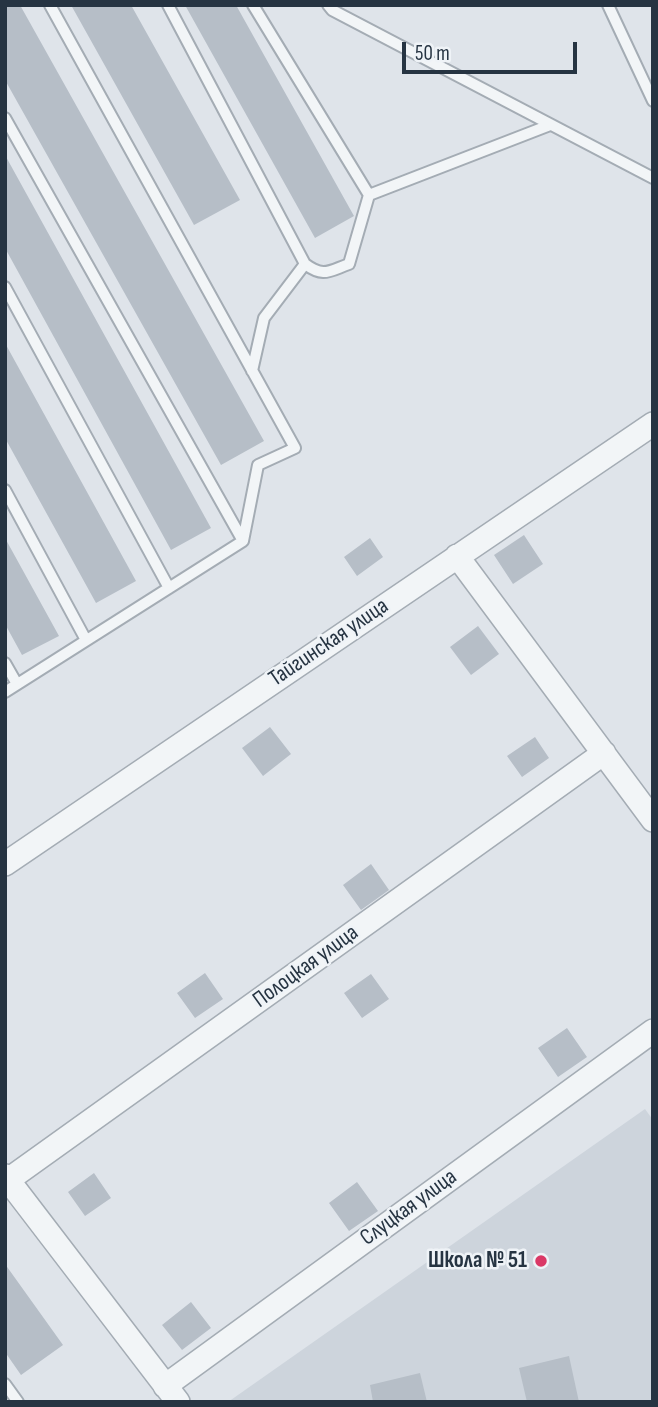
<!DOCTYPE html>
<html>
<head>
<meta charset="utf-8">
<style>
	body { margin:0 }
	#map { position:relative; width:658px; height:1407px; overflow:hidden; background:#dfe4ea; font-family:"Sofia Sans Condensed",sans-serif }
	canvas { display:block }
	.frame { position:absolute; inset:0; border:7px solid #263442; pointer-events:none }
	.scale { position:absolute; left:402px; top:42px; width:175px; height:32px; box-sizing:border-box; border:4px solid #263442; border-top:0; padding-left:9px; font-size:21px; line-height:24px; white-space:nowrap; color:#263442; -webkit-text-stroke:5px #eff3f7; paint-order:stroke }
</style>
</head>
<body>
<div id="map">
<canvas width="658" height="1407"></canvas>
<div class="frame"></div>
<div class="scale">50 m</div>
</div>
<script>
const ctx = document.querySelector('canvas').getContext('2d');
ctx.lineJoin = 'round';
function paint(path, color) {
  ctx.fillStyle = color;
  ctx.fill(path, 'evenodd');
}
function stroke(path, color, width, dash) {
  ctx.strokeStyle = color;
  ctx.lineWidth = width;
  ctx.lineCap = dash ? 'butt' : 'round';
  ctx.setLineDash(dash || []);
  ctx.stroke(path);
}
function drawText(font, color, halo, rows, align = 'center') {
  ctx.font = font + ' "Sofia Sans Condensed",sans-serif';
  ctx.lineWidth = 5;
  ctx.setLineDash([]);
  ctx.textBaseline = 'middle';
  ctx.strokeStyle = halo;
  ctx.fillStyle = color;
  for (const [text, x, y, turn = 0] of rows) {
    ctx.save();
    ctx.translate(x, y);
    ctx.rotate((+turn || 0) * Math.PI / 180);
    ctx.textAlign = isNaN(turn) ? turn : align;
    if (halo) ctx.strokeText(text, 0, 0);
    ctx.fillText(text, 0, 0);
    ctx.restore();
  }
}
paint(new Path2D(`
	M645 1109 653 1120V1402H228Z`), '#cdd4dc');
paint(new Path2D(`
	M5 5H20L264 441 221 465 5 80Z
	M71 5H131L240 200 194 225Z
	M185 5H236L354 216 315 238Z
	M5 155 211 528 171 550 5 248Z
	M5 343 136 581 96 603 5 438Z
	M524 535 543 564 513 584 494 555Z
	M5 538 59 636 22 655 5 624Z
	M370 538 383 557 357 576 344 557Z
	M478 626 499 654 471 675 450 647Z
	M270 727 291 754 263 776 242 748Z
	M535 737 549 758 522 777 507 756Z
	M371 864 389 890 361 910 343 885Z
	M205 973 223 999 195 1018 177 993Z
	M371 974 389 999 362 1018 344 993Z
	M567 1028 587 1057 558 1077 538 1048Z
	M94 1173 111 1198 85 1216 68 1192Z
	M357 1182 378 1211 349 1231 329 1203Z
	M5 1264 63 1345 21 1375 5 1352Z
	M191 1302 211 1328 182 1350 162 1325Z
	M569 1356 579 1402H527L519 1368Z
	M420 1373 427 1402H373L370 1385Z`), '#b6bec7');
const service = new Path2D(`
	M168 5 305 264C324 278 329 271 349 264L369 195 253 5
	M328 5 332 10 653 178
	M608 5 653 101
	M5 118 243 541
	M369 195 550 125
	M5 287 169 588
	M252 371 264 318 305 264
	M5 490 86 640
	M5 663 17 684
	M5 692 243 541 258 465 295 448 50 5
	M5 1384 18 1402`);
const minor = new Path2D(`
	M457 556 653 820
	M5 864 653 424
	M5 1176 178 1402
	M8 1180 604 753
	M165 1386 653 1031`);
stroke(service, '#a4acb4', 14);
stroke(minor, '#a4acb4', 26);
stroke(service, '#f2f5f7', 10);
stroke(minor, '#f2f5f7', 23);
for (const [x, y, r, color] of [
	[541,1261,7,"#da3866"]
]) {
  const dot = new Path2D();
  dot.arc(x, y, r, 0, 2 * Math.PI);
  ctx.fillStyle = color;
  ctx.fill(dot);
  stroke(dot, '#eff3f7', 2.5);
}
drawText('23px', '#263442', '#eff3f7', [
	["Тайгинская улица",329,643,-34],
	["Полоцкая улица",306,967,-36],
	["Слуцкая улица",409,1208,-36]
]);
drawText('bold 23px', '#263442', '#eff3f7', [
	["Школа № 51",527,1261]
], 'right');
</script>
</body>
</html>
